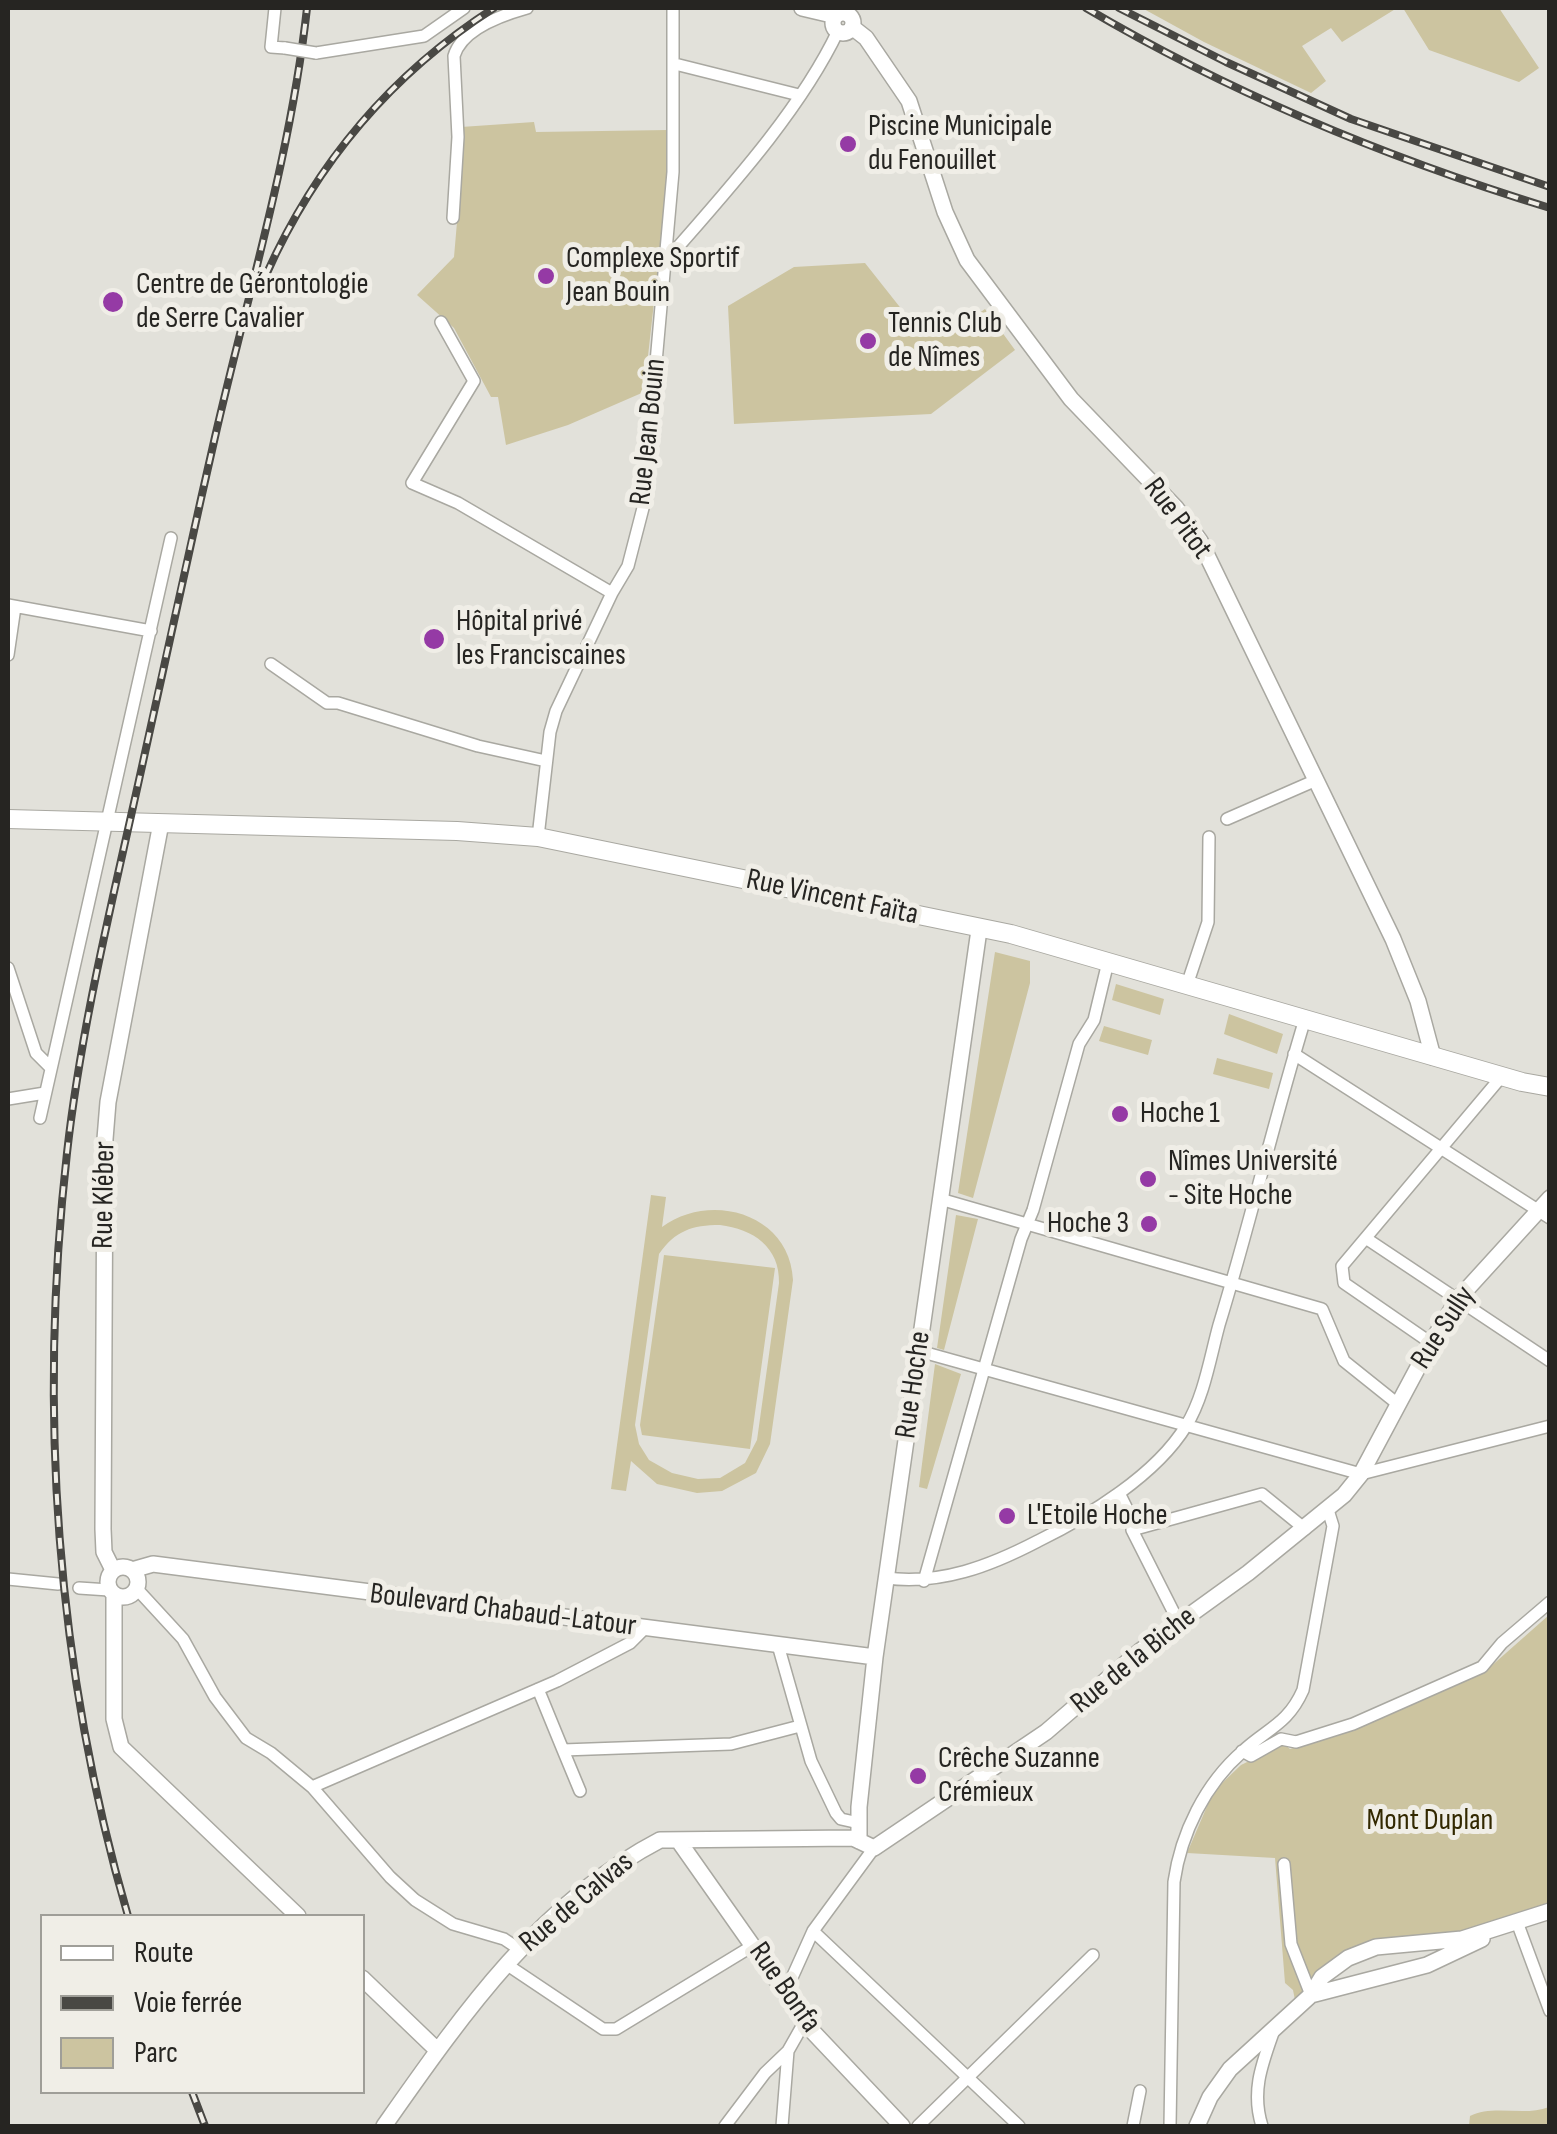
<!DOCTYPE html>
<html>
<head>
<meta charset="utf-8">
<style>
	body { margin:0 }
	#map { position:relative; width:1557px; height:2134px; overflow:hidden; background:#e2e1da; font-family:"Sofia Sans Condensed",sans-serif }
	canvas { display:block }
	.frame { position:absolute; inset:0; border:10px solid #262522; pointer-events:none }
	.legend { position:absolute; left:40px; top:1914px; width:325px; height:180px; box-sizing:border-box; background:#f0eee7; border:2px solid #9f9e98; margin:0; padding:12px 18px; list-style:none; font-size:30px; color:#262522 }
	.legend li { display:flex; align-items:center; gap:20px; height:50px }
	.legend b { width:50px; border:2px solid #9f9e98 }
</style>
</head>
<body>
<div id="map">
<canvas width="1557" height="2134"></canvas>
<div class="frame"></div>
<ul class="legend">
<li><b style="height:12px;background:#fff"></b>Route</li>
<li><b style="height:12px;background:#494844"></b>Voie ferrée</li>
<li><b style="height:28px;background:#ccc4a0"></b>Parc</li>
</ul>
</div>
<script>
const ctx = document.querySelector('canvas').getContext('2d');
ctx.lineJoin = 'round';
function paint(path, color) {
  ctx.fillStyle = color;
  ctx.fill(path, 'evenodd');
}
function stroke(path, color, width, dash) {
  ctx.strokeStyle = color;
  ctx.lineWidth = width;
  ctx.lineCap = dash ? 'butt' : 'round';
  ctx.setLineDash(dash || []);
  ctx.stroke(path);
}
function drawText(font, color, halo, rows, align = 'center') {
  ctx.font = font + ' "Sofia Sans Condensed",sans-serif';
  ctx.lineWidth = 10;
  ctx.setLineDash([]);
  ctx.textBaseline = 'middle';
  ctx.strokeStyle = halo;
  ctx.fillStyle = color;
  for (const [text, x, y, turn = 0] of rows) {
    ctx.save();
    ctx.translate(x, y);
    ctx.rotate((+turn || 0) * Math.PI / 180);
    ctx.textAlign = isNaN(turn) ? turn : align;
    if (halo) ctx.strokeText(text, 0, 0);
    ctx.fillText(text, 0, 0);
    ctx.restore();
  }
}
paint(new Path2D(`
	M1142 8H1397L1342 42 1331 28 1302 46 1326 81 1311 93 1204 42Z
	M1403 8H1499L1539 68 1519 82 1429 50Z
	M534 122 536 132 668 130 670 158 644 392 568 425 506 445 498 397H491L454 328 417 295 454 257 462 164 461 127Z
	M865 263 918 330 952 332 985 309 1015 350 931 414 734 424 728 306 794 267Z
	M995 952 1030 961V983L973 1198 958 1193Z
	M1116 984 1164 999 1160 1015 1112 1000Z
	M1229 1014 1283 1034 1277 1054 1224 1034Z
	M1104 1026 1152 1040 1148 1055 1099 1041Z
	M1217 1058 1273 1073 1269 1089 1213 1074Z
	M651 1195 666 1197 662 1227C711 1191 790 1214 793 1280L770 1444 756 1473 722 1491 697 1493 657 1484 631 1461 626 1491 611 1489ZM720 1225C753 1229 780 1247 779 1283L757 1440 745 1463 720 1478 698 1479 672 1473 649 1460 639 1444 635 1425 659 1254C675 1231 692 1225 720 1225Z
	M956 1215 978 1219 944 1350 937 1348Z
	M664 1255 775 1268 750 1449 642 1435 640 1425Z
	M935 1364 961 1374 927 1489 919 1487Z
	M1549 1615V1902L1474 1932 1385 1940 1315 1977 1295 2000 1293 1990 1285 1983 1275 1858 1187 1853 1211 1797 1220 1785 1241 1765 1284 1744 1290 1749 1354 1730 1489 1668Z
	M1549 2107V2123L1546 2126H1469L1470 2116C1494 2104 1524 2117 1549 2107Z`), '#ccc4a0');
const minor = new Path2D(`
	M275 8 271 47 285 48
	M316 53 424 36 464 8
	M675 64 799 95
	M453 218 458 137 454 56C462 29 502 15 527 8
	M664 263C724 194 799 113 838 31
	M441 322 474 381 412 483 458 503 612 593
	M8 605 151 631
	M8 655 15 607
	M271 664 327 703H338L478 746 546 761
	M1227 819 1314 781
	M538 837 550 732 556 711 612 593 628 566 643 508 673 172V8
	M8 968 36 1053 50 1067
	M1187 985 1208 922 1209 837
	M1294 1054 1550 1218
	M8 1099 45 1093
	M40 1118 171 538
	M940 1199 1322 1309 1344 1361 1399 1405
	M1367 1239 1550 1361
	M1431 1343 1344 1283 1342 1266 1502 1076
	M919 1351 1361 1474 1550 1426
	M1119 1493 1137 1529
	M886 1578C941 1585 990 1566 1038 1541 1089 1516 1156 1475 1186 1426 1204 1397 1210 1358 1219 1325 1250 1224 1274 1120 1305 1019
	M8 1579 58 1584
	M924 1581 1021 1239 1033 1210 1079 1044 1094 1020 1108 962
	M79 1588 109 1590
	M137 1589 183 1639 215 1697 246 1738 271 1753 312 1787 390 1877 415 1900 453 1924 504 1939 519 1949
	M1179 1623 1132 1530 1262 1494 1305 1529
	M778 1645 811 1761 836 1813 841 1819 859 1823
	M538 1689 563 1750 731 1744 800 1726
	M563 1750 580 1791
	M1242 1751 1251 1756 1281 1739 1296 1742 1353 1724 1482 1667 1502 1643 1550 1602
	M312 1787 557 1681 630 1643 644 1629
	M1284 1864 1291 1944 1311 1995
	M1517 1922 1550 2011
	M813 1931 1019 2126
	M506 1964 603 2029H616L754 1945
	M786 1991 813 1931 874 1848
	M725 2126 765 2073 788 2051
	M782 2126 788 2051 805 2021
	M918 2126 1093 1955
	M1133 2126 1140 2091
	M1170 2126 1174 1882C1181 1833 1205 1784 1243 1751 1268 1728 1288 1724 1303 1690L1333 1526 1328 1510
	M1262 2126C1251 2091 1262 2064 1274 2030`);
const tertiary = new Path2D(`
	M802 8 836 16
	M833 23a10 10 0 1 1 20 0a10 10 0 1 1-20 0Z
	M852 27 866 38 909 101 945 212 967 260 1071 399 1176 508 1200 541 1393 939 1418 1001 1433 1057
	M108 1582a15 15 0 1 1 30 0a15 15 0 1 1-30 0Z
	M113 1570 104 1552 103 1529 105 1139 108 1102 161 823
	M132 1570 153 1564 875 1657
	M114 1596V1719L121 1747 298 1916
	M678 1840 814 2033 902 2126
	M859 1841V1807L875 1657 979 930
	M362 1978 437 2050
	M1311 1995 1427 1965 1482 1939
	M384 2126C460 2018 539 1903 660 1840L853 1838 874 1848 1046 1732 1140 1651 1248 1573 1344 1495 1361 1474 1431 1343 1458 1299 1550 1198
	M1197 2126 1210 2097 1230 2069 1311 1995 1322 1977 1348 1958 1376 1947 1462 1939 1550 1911`);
const secondary = new Path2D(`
	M8 819 457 831 538 837 1011 934 1522 1082 1550 1087`);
stroke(minor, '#a9a8a1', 14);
stroke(tertiary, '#a9a8a1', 18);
stroke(secondary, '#a9a8a1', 20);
stroke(minor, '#fff', 11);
stroke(tertiary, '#fff', 15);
stroke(secondary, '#fff', 18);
const rail = new Path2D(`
	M1086 8C1232 94 1387 158 1550 208
	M1119 8 1226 62 1351 119 1550 187
	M266 275C316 163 391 74 494 8
	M128 1916C56 1669 38 1409 67 1153 81 1027 112 903 139 780 164 665 189 551 215 437 248 293 291 154 307 8
	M192 2092 205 2126`);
stroke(rail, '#494844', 8);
stroke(rail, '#f0eee7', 4, [11]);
const minorBridge = new Path2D(`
	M285 48 316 53`);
stroke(minorBridge, '#a9a8a1', 14, []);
stroke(minorBridge, '#fff', 11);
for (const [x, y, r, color] of [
	[848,144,10,"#953aa5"],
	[546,276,10,"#953aa5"],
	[113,302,12,"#953aa5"],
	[868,341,10,"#953aa5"],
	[434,639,12,"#953aa5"],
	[1120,1114,10,"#953aa5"],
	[1148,1179,10,"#953aa5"],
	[1149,1224,10,"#953aa5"],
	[1007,1516,10,"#953aa5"],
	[918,1776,10,"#953aa5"]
]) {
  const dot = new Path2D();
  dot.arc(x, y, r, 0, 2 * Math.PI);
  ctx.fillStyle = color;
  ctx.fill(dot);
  stroke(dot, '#f0eee7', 4);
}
drawText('30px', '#262522', '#f0eee7', [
	["Piscine Municipale",868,127],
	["du Fenouillet",868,161],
	["Complexe Sportif",566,259],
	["Jean Bouin",566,293],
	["Centre de Gérontologie",136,285],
	["de Serre Cavalier",136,319],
	["Tennis Club",888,324],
	["de Nîmes",888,358],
	["Hôpital privé",456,622],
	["les Franciscaines",456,656],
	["Hoche 1",1140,1114],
	["Nîmes Université",1168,1162],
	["- Site Hoche",1168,1196],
	["Hoche 3",1129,1224,"right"],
	["L'Etoile Hoche",1027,1516],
	["Crêche Suzanne",938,1759],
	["Crémieux",938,1793]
], 'left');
drawText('30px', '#262522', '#f0eee7', [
	["Rue Jean Bouin",649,432,-84],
	["Rue Pitot",1177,519,53],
	["Rue Vincent Faïta",832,898,12],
	["Rue Kléber",105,1195,-89],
	["Rue Sully",1444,1328,-57],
	["Rue Hoche",914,1385,-82],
	["Boulevard Chabaud-Latour",503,1611,7],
	["Rue de la Biche",1134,1661,-39],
	["Rue de Calvas",577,1903,-40],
	["Rue Bonfa",784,1988,55]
]);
drawText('30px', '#322800', '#f0eee7', [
	["Mont Duplan",1430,1821]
]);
</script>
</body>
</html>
